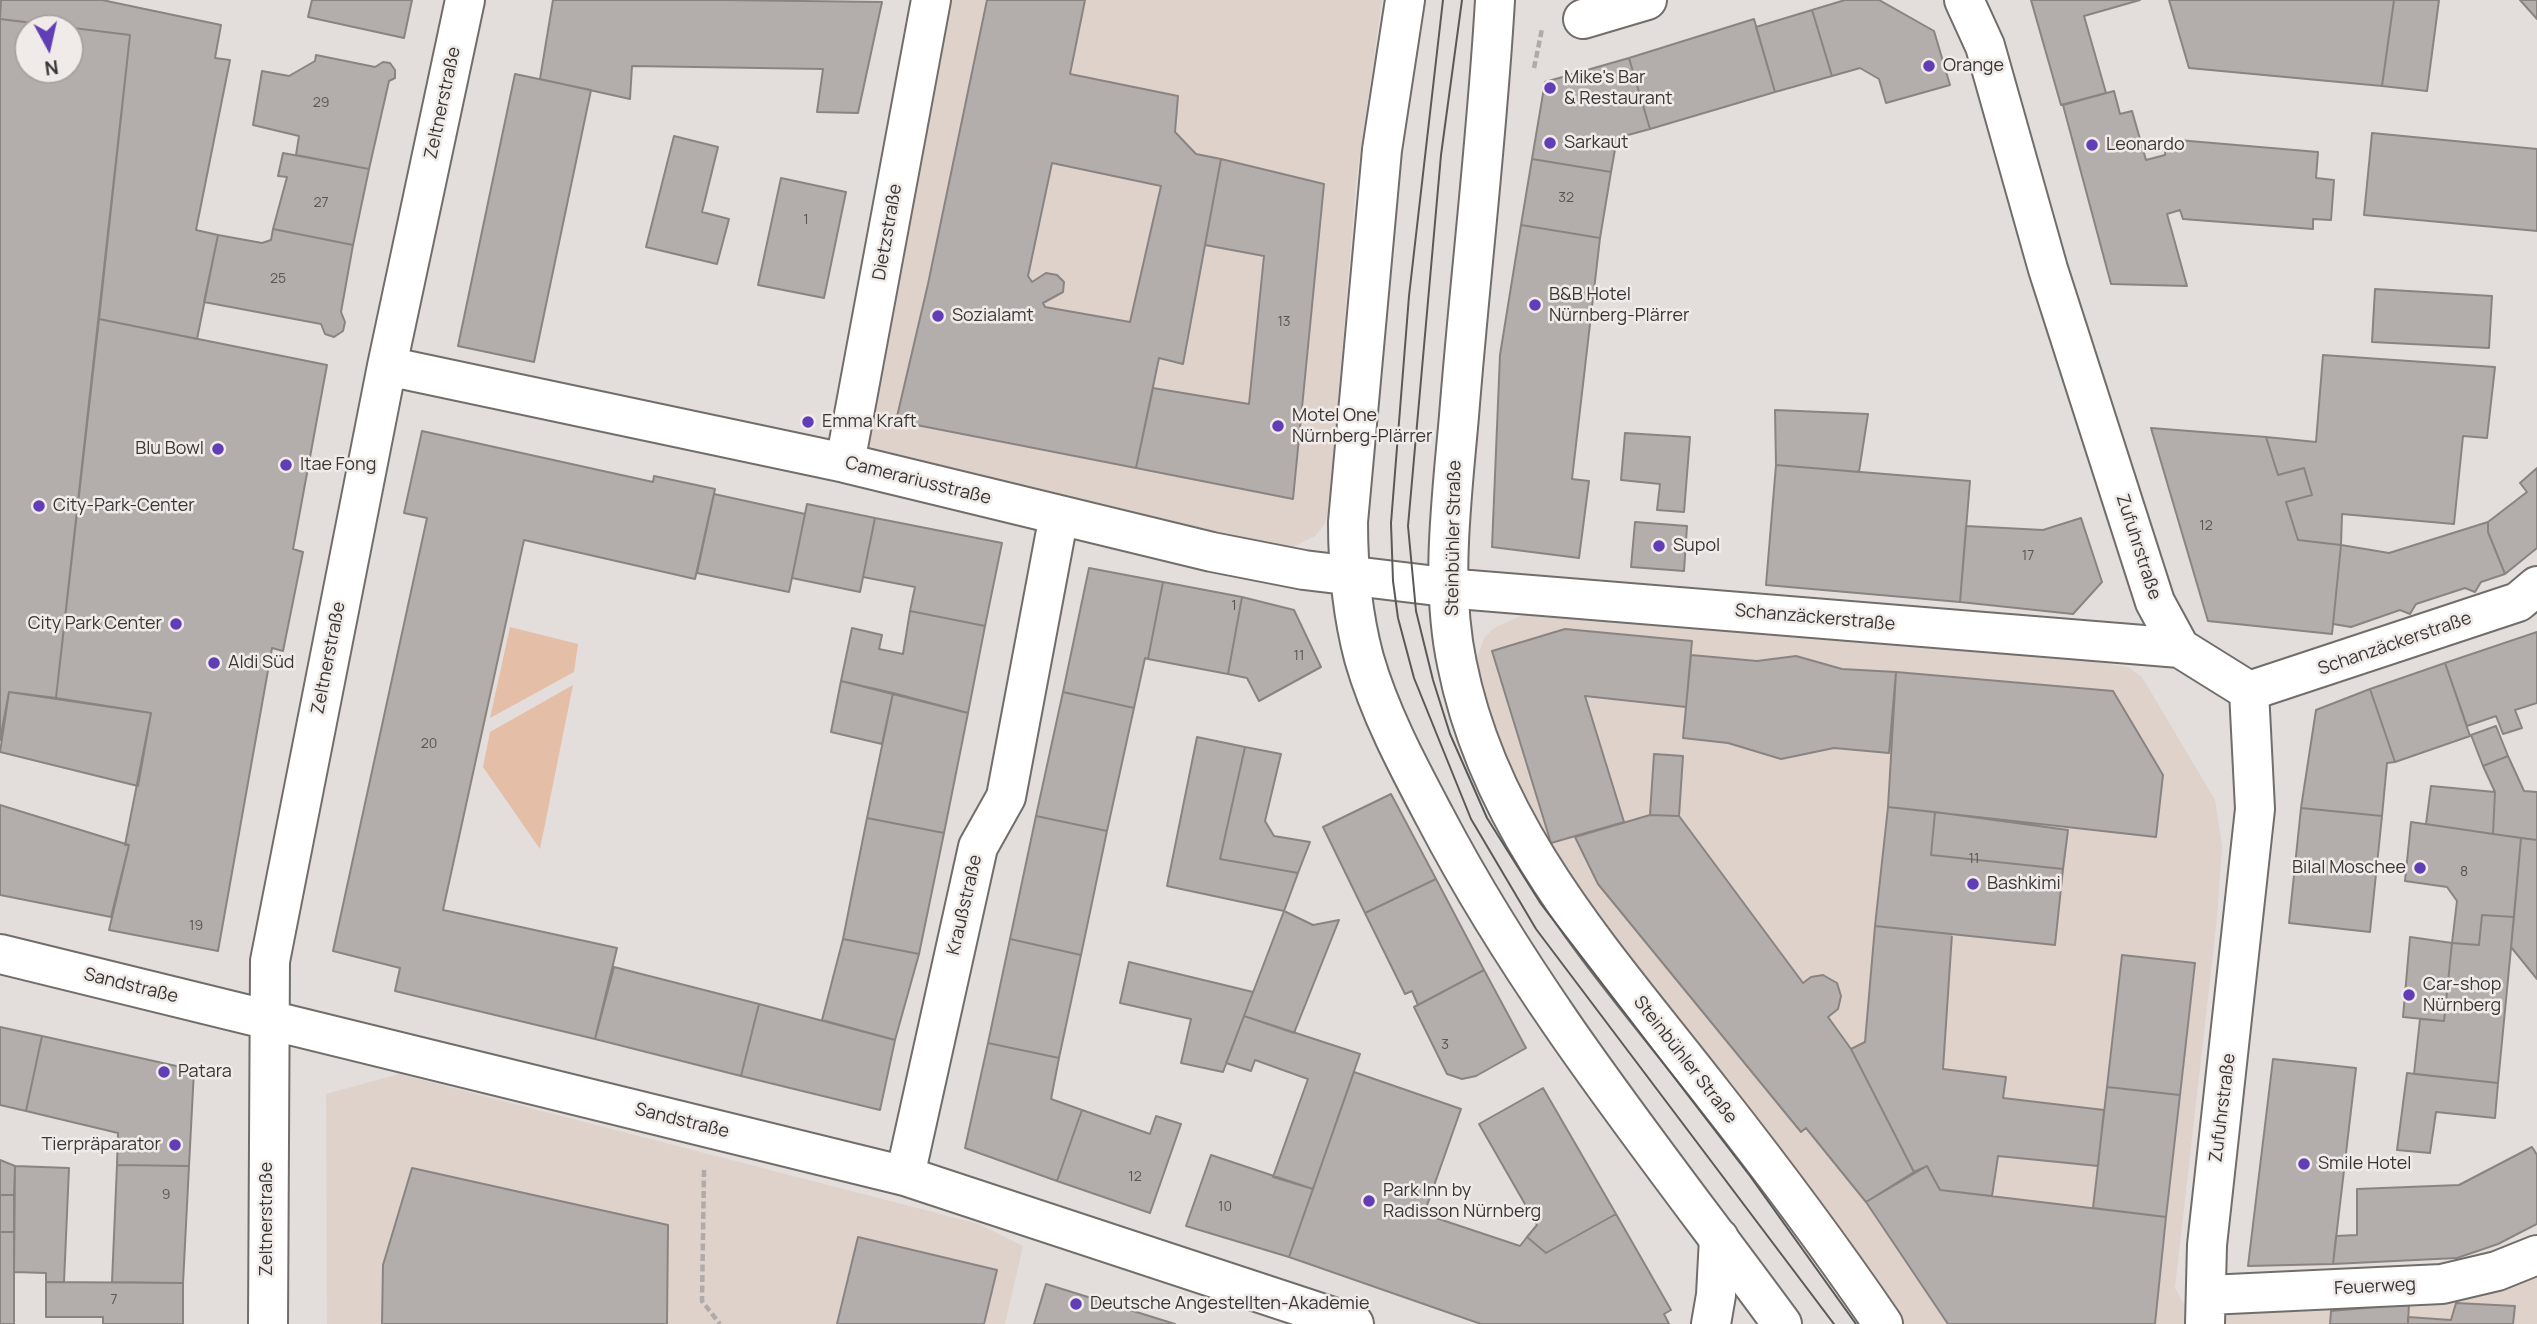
<!DOCTYPE html>
<html>
<head>
<meta charset="utf-8">
<style>
	body { margin:0 }
	#map { position:relative; width:2537px; height:1324px; overflow:hidden; background:#e3dedb; font-family:Manrope,sans-serif }
	canvas { display:block }
	.north { position:absolute; left:14px; top:14px; width:70px; height:70px; box-sizing:border-box; background:#f0ebe8; border:2px solid #a7a3a1; border-radius:50%; rotate:172deg; font-size:19px; font-weight:700; line-height:28px; text-align:center; color:#393736 }
	.north::after { content:''; display:block; margin:auto; width:24px; height:32px; background:#613eb6; clip-path:polygon(50% 0,100% 100%,50% 72%,0 100%) }
</style>
</head>
<body>
<div id="map">
<canvas width="2537" height="1324"></canvas>
<div class="north">N</div>
</div>
<script>
const ctx = document.querySelector('canvas').getContext('2d');
ctx.lineJoin = 'round';
function paint(path, color) {
  ctx.fillStyle = color;
  ctx.fill(path, 'evenodd');
}
function stroke(path, color, width, dash) {
  ctx.strokeStyle = color;
  ctx.lineWidth = width;
  ctx.lineCap = dash ? 'butt' : 'round';
  ctx.setLineDash(dash || []);
  ctx.stroke(path);
}
function drawText(font, color, halo, rows, align = 'center') {
  ctx.font = font + ' Manrope,sans-serif';
  ctx.lineWidth = 5;
  ctx.setLineDash([]);
  ctx.textBaseline = 'middle';
  ctx.strokeStyle = halo;
  ctx.fillStyle = color;
  for (const [text, x, y, turn = 0] of rows) {
    ctx.save();
    ctx.translate(x, y);
    ctx.rotate((+turn || 0) * Math.PI / 180);
    ctx.textAlign = isNaN(turn) ? turn : align;
    if (halo) ctx.strokeText(text, 0, 0);
    ctx.fillText(text, 0, 0);
    ctx.restore();
  }
}
paint(new Path2D(`
	M937 0H1382L1356 183 1329 509 1324 525 1315 536 1293 547H1282L850 444Z
	M1552 613 2075 659 2128 667 2142 677 2215 800 2222 846 2217 919 2175 1288 2184 1304 2446 1293 2537 1267V1324H1895L1587 916 1526 812 1487 712 1476 661 1484 638 1494 628 1525 614Z
	M399 1074 979 1224 1023 1246 1005 1324H327L326 1094Z`), '#dfd2cb');
paint(new Path2D(`
	M510 627 578 644 574 672 490 718Z
	M573 685 540 849 483 767 490 732Z`), '#e4bea7');
const building = new Path2D(`
	M1 0H102L221 25 215 58 230 60 196 230 218 235 197 339 99 319 130 35 0 19Z
	M312 0H412L404 38 308 17Z
	M553 0H724L882 2 858 113 817 112 823 69 632 66 630 99 540 79Z
	M987 0H1085L1070 74 1178 96 1175 132 1196 154 1221 159 1183 364 1159 358 1136 468 896 421 928 284ZM1052 163 1161 186 1130 322 1045 307 1043 303 1063 292 1064 282 1057 275 1046 273 1032 282 1028 276Z
	M1845 0H1879L1934 31 1950 85 1886 103 1879 79 1860 68 1832 76 1812 10Z
	M2031 0H2140L2084 16 2106 93 2061 105Z
	M2169 0H2394L2382 86 2189 68Z
	M2394 0H2439L2427 91 2382 86Z
	M2520 0H2537V19Z
	M1812 10 1832 76 1775 92 1756 27Z
	M0 19 130 35 56 698 9 692 0 740ZM28 28H70V70H28Z
	M1754 19 1775 92 1650 129 1629 58Z
	M316 55 375 67 383 62 390 63 395 70V78L389 81 369 169 296 155 299 136 253 125 262 71 289 76 315 61Z
	M1629 58 1650 129 1617 138 1611 172 1532 159 1545 82Z
	M515 74 591 90 534 362 458 346Z
	M2114 91 2120 114 2132 111 2146 160 2165 155 2166 139 2318 152 2316 178 2334 180 2331 220 2313 219V229L2183 219 2180 210 2167 214 2187 286 2111 284 2063 105Z
	M2372 133 2537 149V231L2364 215Z
	M674 136 718 147 702 212 729 219 717 264 646 247Z
	M283 153 369 169 353 245 273 229 287 177 278 176Z
	M1221 159 1324 184 1293 499 1136 468 1153 388 1249 404 1264 256 1205 245Z
	M1532 159 1611 172 1600 238 1521 225Z
	M781 178 846 192 824 298 758 285Z
	M1521 225 1600 238 1572 479 1589 481 1579 558 1492 547 1500 355Z
	M273 229 353 245 341 312 345 322 343 331 334 337 325 334 321 324 204 302 218 235 262 243 271 240Z
	M2375 289 2492 296 2489 348 2372 342Z
	M99 319 327 365 293 549 303 552 283 651 272 648 218 951 109 930 129 845H125L151 713 56 698Z
	M2323 355 2495 367 2487 438 2463 436 2454 524 2342 514 2341 545 2298 540 2286 502 2312 495 2304 468 2278 475 2266 437 2316 442Z
	M1775 410 1868 414 1859 472 1776 465Z
	M2151 428 2266 437 2278 475 2304 468 2312 495 2286 502 2298 540 2341 545 2332 634 2208 621Z
	M422 431 653 482 654 476 715 489 695 579 524 540 443 910 617 948 595 1039 395 991 400 968 333 951 427 518 404 513Z
	M1625 433 1690 437 1684 512 1657 510 1660 484 1621 480Z
	M1776 465 1970 481 1960 602 1766 585Z
	M2537 468V548L2505 574 2488 532V522L2527 492 2520 483Z
	M714 494 805 514 789 592 697 573Z
	M807 504 875 518 860 592 792 578Z
	M875 518 1002 543 985 626 910 611 915 587 863 577Z
	M2081 518 2102 582 2073 614 1960 602 1966 526 2043 530Z
	M1635 522 1687 526 1684 571 1631 567Z
	M2488 522V532L2505 574 2481 582 2475 592 2465 588 2416 604 2410 614 2400 610 2351 627 2333 624 2341 545 2389 553Z
	M1089 568 1163 582 1148 659 1145 658 1134 708 1063 692Z
	M1163 582 1242 597 1228 674 1148 659Z
	M1242 597 1294 610 1321 667 1259 701 1247 678 1228 674Z
	M910 611 985 626 968 713 841 681 852 628 882 635 879 649 903 654Z
	M1565 629 1692 641 1686 707 1585 696 1624 822 1551 843 1492 651Z
	M2537 632V703L2515 710 2522 728 2503 734 2496 716 2467 726 2445 663Z
	M1691 655 1757 661 1796 656 1842 669 1896 672 1889 753 1834 748 1781 759 1728 743 1683 738Z
	M2445 663 2470 736 2395 762 2370 689Z
	M1896 672 2113 691 2163 775 2156 837 1888 807Z
	M841 681 893 693 882 744 831 732Z
	M2370 689 2395 762 2387 763 2382 816 2301 808 2316 710Z
	M9 692 151 713 138 786 0 752Z
	M1063 692 1134 708 1107 831 1036 816Z
	M893 693 968 713 944 833 867 818Z
	M2496 726 2508 756 2483 766 2471 735Z
	M1197 737 1245 747 1220 859 1298 873 1284 911 1167 886Z
	M1245 747 1281 754 1265 821 1274 836 1310 842 1298 873 1220 859Z
	M1654 754 1683 756 1679 816 1650 815Z
	M2508 756 2524 791 2537 792V840L2493 834 2495 792 2483 766Z
	M2431 786 2495 792 2493 834 2426 824Z
	M1391 794 1436 879 1365 913 1323 827Z
	M0 805 129 845 111 917 0 895Z
	M1888 807 1935 812 1931 855 2063 869 2055 945 1875 926Z
	M2301 808 2382 816 2370 932 2289 923Z
	M1935 812 2068 830 2063 869 1931 855Z
	M1650 815 1679 816 1803 983 1811 977 1823 975 1837 983 1841 996 1838 1009 1828 1017 1851 1049 1914 1172 1866 1202 1806 1128 1801 1132 1598 884 1575 837Z
	M1036 816 1107 831 1081 955 1010 939Z
	M867 818 944 833 919 954 843 939Z
	M2411 822 2521 838 2514 917 2482 915 2479 945 2452 943 2457 901 2447 887 2405 881Z
	M2521 838 2537 840V979L2511 947Z
	M1436 879 1484 970 1418 1005 1412 991 1405 994 1365 913Z
	M1284 911 1313 925 1339 920 1294 1033 1244 1016Z
	M2482 915 2514 917 2498 1083 2414 1074 2420 1019 2444 1021 2452 943 2479 945Z
	M1875 926 1952 934 1943 1069 2006 1077 2003 1098 2104 1110 2098 1166 1998 1156 1992 1196 1940 1190 1927 1166 1914 1172 1851 1049 1865 1042Z
	M2410 937 2452 943 2444 1021 2403 1017Z
	M843 939 919 954 895 1040 822 1020Z
	M1010 939 1081 955 1059 1058 988 1043Z
	M2122 955 2195 963 2180 1095 2107 1087Z
	M1129 962 1253 992 1223 1072 1181 1063 1191 1019 1120 1003Z
	M614 967 759 1004 741 1076 595 1039Z
	M1484 970 1526 1048 1476 1076 1462 1079 1447 1074 1414 1007Z
	M759 1004 895 1040 880 1110 741 1076Z
	M1244 1016 1360 1054 1313 1189 1273 1177 1308 1079 1255 1060 1251 1071 1226 1063Z
	M0 1027 42 1036 26 1111 0 1105Z
	M42 1036 194 1070 189 1166 117 1165 118 1133 26 1111Z
	M988 1043 1059 1058 1051 1099 1082 1110 1057 1181 965 1148Z
	M2273 1059 2356 1068 2333 1264 2248 1266Z
	M1354 1072 1461 1109 1424 1214 1520 1246 1527 1237 1546 1253 1616 1214 1671 1310 1664 1314 1669 1324H1481L1289 1257Z
	M2407 1073 2498 1083 2495 1118 2436 1112 2430 1153 2397 1150Z
	M2107 1087 2180 1095 2166 1217 2093 1208Z
	M1543 1088 1616 1214 1546 1253 1527 1237 1537 1225 1479 1124Z
	M1082 1110 1150 1134 1156 1116 1181 1124 1150 1213 1057 1181Z
	M2532 1147 2537 1155V1224L2498 1244 2457 1258 2333 1264 2336 1236 2357 1235V1189L2459 1185Z
	M1211 1155 1313 1189 1289 1257 1186 1226Z
	M0 1160 15 1166 14 1195H0Z
	M117 1165 189 1166 183 1283 112 1282Z
	M15 1166 69 1168 64 1282H46V1273L14 1272Z
	M1927 1166 1940 1190 2166 1217 2155 1324H1948L1866 1202Z
	M412 1168 668 1225 667 1324H382L383 1265Z
	M0 1195H14V1232H0Z
	M0 1232H14V1324H0Z
	M858 1237 997 1270 984 1324H837Z
	M46 1282 183 1283V1324H103V1317H46Z
	M1046 1284 1175 1324H1034Z
	M2456 1303 2515 1306 2513 1324H2408V1317L2451 1320Z
	M2409 1304 2408 1324H2330L2331 1311Z`);
paint(building, '#b3aeab');
stroke(building, '#898482', 2);
const minor = new Path2D(`
	M1964 0 1985 46 2048 269 2155 602 2180 648 2249 691
	M1583 19 1647 0
	M387 366 845 463 1212 552 1304 570 1470 590 2180 648
	M845 463 931 0
	M2249 691 2518 602 2537 586
	M0 954 905 1176 1354 1324
	M905 1176 978 847 1006 797 1059 515
	M2208 1295 2442 1284 2497 1271 2537 1255
	M268 1324 270 961 387 366 465 0
	M1711 1324 1716 1295 1719 1238
	M2205 1324 2207 1245 2255 809 2249 691`);
const secondary = new Path2D(`
	M1405 0 1382 150 1348 522C1348 568 1352 613 1364 658 1380 714 1408 766 1435 817 1530 999 1661 1159 1782 1324
	M1495 0C1487 139 1470 277 1459 416 1452 497 1440 584 1457 664 1491 835 1610 961 1713 1094 1772 1169 1829 1245 1883 1324`);
stroke(minor, '#716d6a', 42);
stroke(secondary, '#716d6a', 42);
stroke(new Path2D(`
	M1534 68 1542 29
	M704 1170 702 1301 720 1324`), '#b0aba9', 4.5, [7, 3.5]);
stroke(minor, '#fff', 38);
stroke(secondary, '#fff', 38);
stroke(new Path2D(`
	M1443 0 1409 296 1391 523 1393 581 1398 618 1414 678 1471 819 1536 929 1834 1324
	M1462 0 1441 155 1408 526 1416 611 1433 680 1450 734 1487 818 1541 904 1750 1176 1856 1324`), '#5b5957', 2);
for (const [x, y, r, color] of [
	[1929,66,7,"#613eb6"],
	[1550,88,7,"#613eb6"],
	[1550,143,7,"#613eb6"],
	[2092,145,7,"#613eb6"],
	[1535,305,7,"#613eb6"],
	[938,316,7,"#613eb6"],
	[808,422,7,"#613eb6"],
	[1278,426,7,"#613eb6"],
	[218,449,7,"#613eb6"],
	[286,465,7,"#613eb6"],
	[39,506,7,"#613eb6"],
	[1659,546,7,"#613eb6"],
	[176,624,7,"#613eb6"],
	[214,663,7,"#613eb6"],
	[2420,868,7,"#613eb6"],
	[1973,884,7,"#613eb6"],
	[2409,995,7,"#613eb6"],
	[164,1072,7,"#613eb6"],
	[175,1145,7,"#613eb6"],
	[2304,1164,7,"#613eb6"],
	[1369,1201,7,"#613eb6"],
	[1076,1304,7,"#613eb6"]
]) {
  const dot = new Path2D();
  dot.arc(x, y, r, 0, 2 * Math.PI);
  ctx.fillStyle = color;
  ctx.fill(dot);
  stroke(dot, '#f0ebe8', 2.5);
}
drawText('14px', '#585553', null, [
	["29",321,103],
	["32",1566,198],
	["27",321,203],
	["1",806,220],
	["25",278,279],
	["13",1284,322],
	["12",2206,526],
	["17",2028,556],
	["1",1234,606],
	["11",1299,656],
	["20",429,744],
	["11",1974,859],
	["8",2464,872],
	["19",196,926],
	["3",1445,1045],
	["12",1135,1177],
	["9",166,1195],
	["10",1225,1207],
	["7",114,1300]
]);
drawText('18px', '#393736', '#f0ebe8', [
	["Orange",1943,66],
	["Mike's Bar",1564,78],
	["& Restaurant",1564,99],
	["Sarkaut",1564,143],
	["Leonardo",2106,145],
	["B&B Hotel",1549,295],
	["Nürnberg-Plärrer",1549,316],
	["Sozialamt",952,316],
	["Motel One",1292,416],
	["Nürnberg-Plärrer",1292,437],
	["Emma Kraft",822,422],
	["Blu Bowl",204,449,"right"],
	["Itae Fong",300,465],
	["City-Park-Center",53,506],
	["Supol",1673,546],
	["City Park Center",162,624,"right"],
	["Aldi Süd",228,663],
	["Bilal Moschee",2406,868,"right"],
	["Bashkimi",1987,884],
	["Car-shop",2423,985],
	["Nürnberg",2423,1006],
	["Patara",178,1072],
	["Tierpräparator",161,1145,"right"],
	["Smile Hotel",2318,1164],
	["Park Inn by",1383,1191],
	["Radisson Nürnberg",1383,1212],
	["Deutsche Angestellten-Akademie",1090,1304]
], 'left');
drawText('18px', '#393736', '#f0ebe8', [
	["Zeltnerstraße",443,103,-78],
	["Dietzstraße",888,232,-80],
	["Camerariusstraße",918,481,14],
	["Steinbühler Straße",1454,538,-89],
	["Zufuhrstraße",2138,547,72],
	["Schanzäckerstraße",1815,618,5],
	["Schanzäckerstraße",2395,644,-19],
	["Zeltnerstraße",329,658,-79],
	["Kraußstraße",965,905,-77],
	["Sandstraße",131,986,14],
	["Steinbühler Straße",1685,1060,52],
	["Zufuhrstraße",2223,1108,-83],
	["Sandstraße",682,1121,14],
	["Zeltnerstraße",267,1219,-90],
	["Feuerweg",2375,1287,-3]
]);
</script>
</body>
</html>
